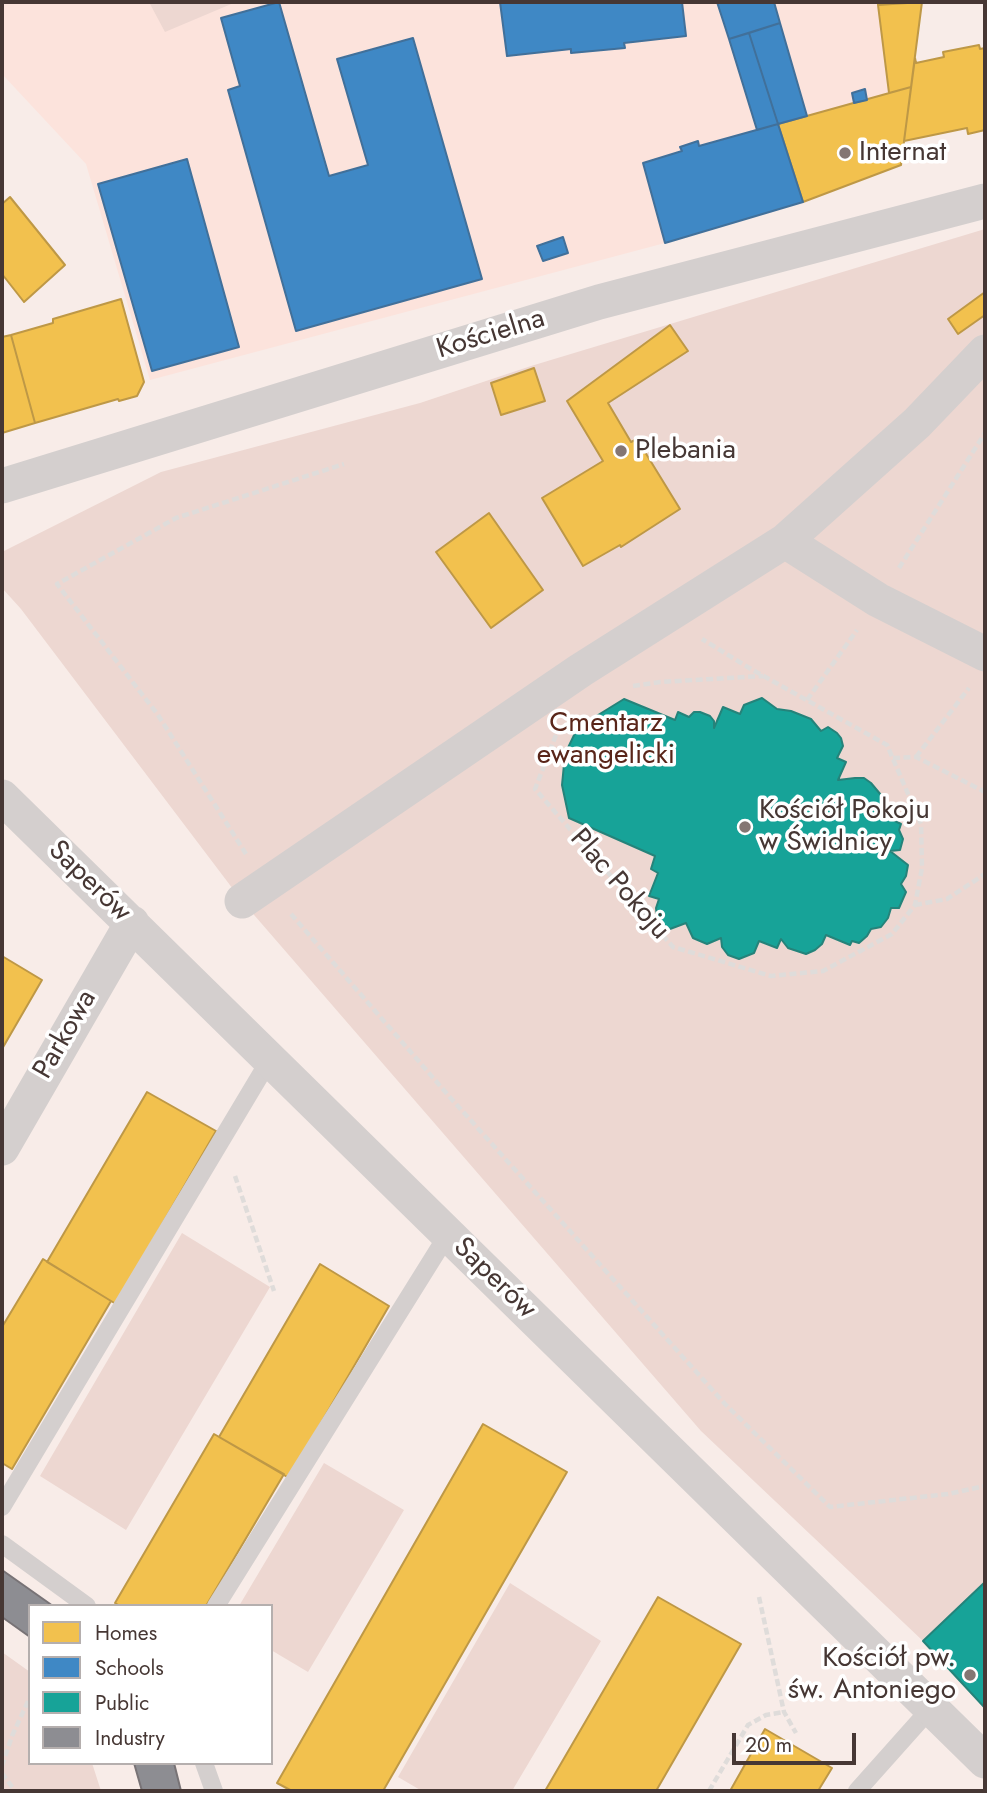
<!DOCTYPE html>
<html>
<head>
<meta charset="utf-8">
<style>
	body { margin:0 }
	#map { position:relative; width:987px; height:1793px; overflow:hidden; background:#f8ece8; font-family:Jost,sans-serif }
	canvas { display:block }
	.frame { position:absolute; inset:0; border:4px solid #463734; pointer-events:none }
	.legend { position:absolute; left:28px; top:1604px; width:245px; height:161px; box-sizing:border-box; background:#fff; border:2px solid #b5afae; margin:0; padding:9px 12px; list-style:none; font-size:21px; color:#463734 }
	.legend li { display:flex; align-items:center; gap:14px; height:35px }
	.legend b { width:35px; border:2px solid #b5afae }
	.scale { position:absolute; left:732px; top:1733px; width:124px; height:32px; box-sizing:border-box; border:4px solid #463734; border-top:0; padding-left:9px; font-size:21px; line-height:24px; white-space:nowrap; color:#463734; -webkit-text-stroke:5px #fff; paint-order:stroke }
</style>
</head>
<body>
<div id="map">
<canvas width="987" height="1793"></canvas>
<div class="frame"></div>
<ul class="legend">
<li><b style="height:19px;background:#f2c14e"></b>Homes</li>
<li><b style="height:19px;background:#3f88c5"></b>Schools</li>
<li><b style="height:19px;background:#17a398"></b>Public</li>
<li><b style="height:19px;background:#8d8d92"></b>Industry</li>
</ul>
<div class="scale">20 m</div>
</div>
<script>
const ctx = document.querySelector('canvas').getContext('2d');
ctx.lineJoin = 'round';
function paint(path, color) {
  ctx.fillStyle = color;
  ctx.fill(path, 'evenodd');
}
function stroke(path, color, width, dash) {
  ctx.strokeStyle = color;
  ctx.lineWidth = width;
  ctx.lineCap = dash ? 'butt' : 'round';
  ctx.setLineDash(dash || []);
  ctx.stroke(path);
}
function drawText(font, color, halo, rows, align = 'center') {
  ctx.font = font + ' Jost,sans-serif';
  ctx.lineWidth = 7;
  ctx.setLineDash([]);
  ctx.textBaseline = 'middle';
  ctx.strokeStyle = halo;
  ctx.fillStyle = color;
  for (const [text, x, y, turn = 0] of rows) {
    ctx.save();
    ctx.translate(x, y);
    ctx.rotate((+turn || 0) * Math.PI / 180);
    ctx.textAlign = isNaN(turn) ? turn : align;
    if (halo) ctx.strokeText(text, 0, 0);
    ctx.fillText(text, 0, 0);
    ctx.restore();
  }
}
paint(new Path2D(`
	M2 2H922L901 165 803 202 665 243 150 380 86 164 2 74Z`), '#fce3dc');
paint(new Path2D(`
	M149 2H236L165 32Z
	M985 229V1708L923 1641 701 1431 242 901 21 609 2 588V552L161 472 420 403 531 366Z
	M182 1233 270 1287 126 1530 40 1476Z
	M324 1463 404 1510 308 1672 271 1650V1606H239Z
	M510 1583 601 1641 512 1791H422L398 1777Z
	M2 1652 30 1672V1763H92L101 1791H2Z`), '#edd7d1');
const homes = new Path2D(`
	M878 2H919L878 5Z
	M922 2 911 87 889 93 878 5Z
	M979 45 980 49 985 48V130L968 134 967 128 904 141 915 58 916 63 944 57 943 52Z
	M911 87 901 165 803 202 778 124Z
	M10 197 65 265 24 302 2 274V204Z
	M985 292V315L958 334 948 319Z
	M121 299 144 382 137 396 119 401 118 399 35 423 11 335 53 323V319Z
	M670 325 688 351 608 403 631 442 637 439 680 509 621 547 620 545 583 566 542 498 603 461 567 401Z
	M11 335 35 423 2 433V337Z
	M534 368 545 401 501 415 491 383Z
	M489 513 543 590 491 628 436 552Z
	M2 956 42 980 2 1049Z
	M147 1092 216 1131 116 1304 47 1262Z
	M43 1259 111 1301 12 1469 2 1463V1327Z
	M320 1264 389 1306 289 1478 219 1437Z
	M483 1424 567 1472 383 1791H292L277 1783Z
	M214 1434 284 1474 206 1606H120L115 1603Z
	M658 1597 741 1644 656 1791H545Z
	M765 1729 832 1768 818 1791H730Z`);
paint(homes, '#f2c14e');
stroke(homes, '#be9846', 2);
const schools = new Path2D(`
	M279 2 329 176 368 165 337 59 413 38 482 279 296 331 228 90 240 86 221 18Z
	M500 2H682L686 36 624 43 625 48 571 53V49L507 56Z
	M717 2H774L780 23 729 39Z
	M780 23 807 116 778 124 749 33Z
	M749 33 778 124 757 130 729 39Z
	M865 89 867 100 854 103 852 93Z
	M778 124 803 202 665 243 643 163 682 151 680 147 698 141 699 146Z
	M187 159 239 347 152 371 98 184Z
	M563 237 568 253 543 261 537 246Z`);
paint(schools, '#3f88c5');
stroke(schools, '#41709a', 2);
const public = new Path2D(`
	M762 698 777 709 791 711 811 719 821 731 828 727 837 733 841 738 843 746 837 758 846 762 838 780 855 778H864L871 783 881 795 883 803 879 813 901 824 899 830 903 839 900 850 890 851 908 865 906 876 901 884 906 892 899 908H891L888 918 881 927 871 929 867 936 859 943 852 941 850 945 826 935 822 944 815 950 806 954 788 948 781 939 777 948 759 941 754 953 739 959 728 955 722 947 721 938 707 944 693 938 686 923 670 929 661 925 657 918 656 908 659 899 649 896 658 873 651 869 655 856 569 818 562 785 565 754 577 729 574 725 576 721 583 716 590 720 624 699 675 720 678 712 689 717 694 712H700L710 716 714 721V728L723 707 740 714 744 705Z
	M985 1582V1708L923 1641Z`);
paint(public, '#17a398');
stroke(public, '#25837a', 2);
const industry = new Path2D(`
	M2 1570 53 1606H30V1637L2 1617Z
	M134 1763H174L181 1791H142Z`);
paint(industry, '#8d8d92');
stroke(industry, '#787376', 2);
stroke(new Path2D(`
	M899 568 985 433
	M633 686 660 682 763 676
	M807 700 857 630
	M556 735 535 789 673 947 771 976 823 971 892 934 915 905 922 868 921 824 887 745 751 669 702 639
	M916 757 969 688
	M893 758 916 757 985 792
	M246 854 158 715 57 584 176 518 344 464
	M915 905 947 899 985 874
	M291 914 448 1095 725 1404 830 1507 948 1494 985 1486
	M235 1176 274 1291
	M759 1597 784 1712 796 1733
	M2 1766 12 1736 30 1697
	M2 1773 15 1791
	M709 1791 748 1725 766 1715 784 1712`), '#dfdcda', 4.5, [7, 3.5]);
stroke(new Path2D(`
	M2 1507 270 1059
	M2 1544 87 1606
	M216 1606 448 1234
	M204 1763 214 1791
	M857 1791 931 1708`), '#d4cfce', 18);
stroke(new Path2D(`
	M2 486 599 302 985 201
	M785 541 878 600 985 654
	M2 797 985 1761
	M242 901 581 670 785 541 917 423 985 352
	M2 1148 132 923`), '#d4cfce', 35);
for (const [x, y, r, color] of [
	[845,153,7,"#847673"],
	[621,451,7,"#847673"],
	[745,827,7,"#847673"],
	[970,1675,7,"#847673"]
]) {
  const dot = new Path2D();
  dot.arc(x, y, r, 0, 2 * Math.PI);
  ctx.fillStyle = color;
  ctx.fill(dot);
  stroke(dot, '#fff', 2.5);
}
drawText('28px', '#463734', '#fff', [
	["Internat",859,153],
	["Plebania",635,451],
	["Kościół Pokoju",759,811],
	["w Świdnicy",759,843],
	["Kościół pw.",956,1659,"right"],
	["św. Antoniego",956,1691,"right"]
], 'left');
drawText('28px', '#463734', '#fff', [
	["Kościelna",491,335,-17],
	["Saperów",89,882,44],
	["Plac Pokoju",619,885,49],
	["Parkowa",66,1035,-60],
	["Saperów",494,1279,44]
]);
drawText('28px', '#592519', '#fff', [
	["Cmentarz",606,724],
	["ewangelicki",606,756]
]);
</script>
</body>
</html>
